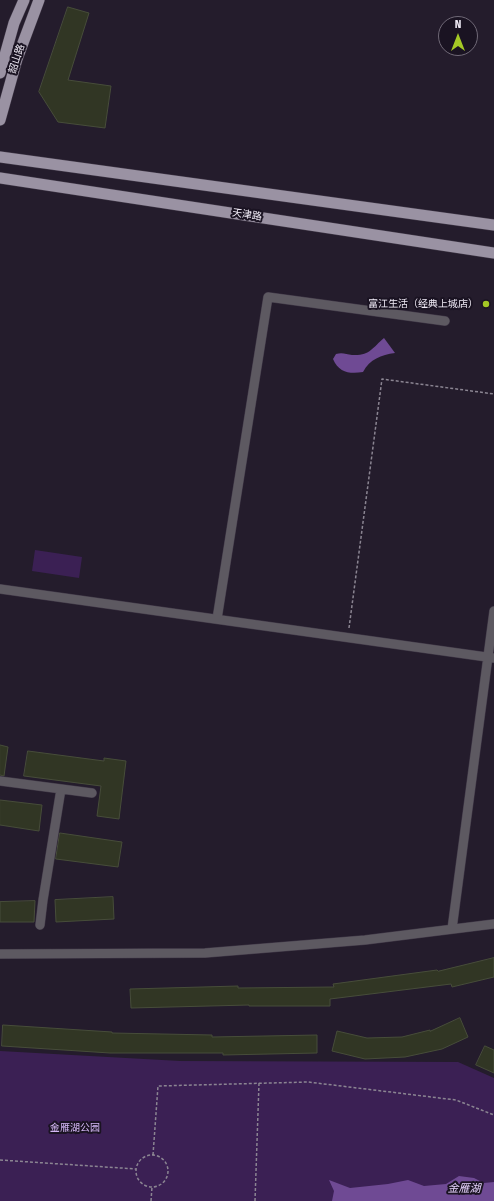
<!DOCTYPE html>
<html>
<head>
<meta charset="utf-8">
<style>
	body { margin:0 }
	#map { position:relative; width:494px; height:1201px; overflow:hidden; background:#241c2c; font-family:"Fira Sans Condensed",sans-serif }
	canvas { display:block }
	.north { position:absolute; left:438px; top:16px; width:40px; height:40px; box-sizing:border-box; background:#1a1322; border:1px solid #706977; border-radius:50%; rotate:0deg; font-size:11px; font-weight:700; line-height:16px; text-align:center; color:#f0ebf6 }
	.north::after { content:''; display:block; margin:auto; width:14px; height:18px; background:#a4c825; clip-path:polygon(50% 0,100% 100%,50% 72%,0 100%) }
</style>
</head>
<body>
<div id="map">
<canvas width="494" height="1201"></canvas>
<div class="north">N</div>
</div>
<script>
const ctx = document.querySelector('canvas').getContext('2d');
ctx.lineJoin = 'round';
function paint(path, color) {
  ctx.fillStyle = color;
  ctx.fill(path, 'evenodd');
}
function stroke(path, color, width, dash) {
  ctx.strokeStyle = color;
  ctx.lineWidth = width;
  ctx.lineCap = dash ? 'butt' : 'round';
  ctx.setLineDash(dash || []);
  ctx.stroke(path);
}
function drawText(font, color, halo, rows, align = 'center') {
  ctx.font = font + ' "Fira Sans Condensed","Noto Sans SC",sans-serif';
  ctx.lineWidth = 4;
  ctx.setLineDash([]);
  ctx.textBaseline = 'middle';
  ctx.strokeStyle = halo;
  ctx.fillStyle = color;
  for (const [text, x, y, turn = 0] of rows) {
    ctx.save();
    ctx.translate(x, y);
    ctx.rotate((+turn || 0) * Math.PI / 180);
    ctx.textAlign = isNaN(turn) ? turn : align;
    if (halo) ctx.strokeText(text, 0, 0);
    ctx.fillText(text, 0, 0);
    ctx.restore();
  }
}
paint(new Path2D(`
	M35 550 82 557 79 578 32 571Z
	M0 1051 180 1061 458 1062 494 1078V1201H0Z`), '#3b2054');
paint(new Path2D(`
	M384 338 395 353C381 355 370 359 363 372 350 374 339 373 333 359L336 354C342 352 346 354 352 355 370 356 372 348 384 338Z
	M459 1176 474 1178 484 1183 494 1182V1201H332L334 1191 329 1180 350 1188 388 1184 408 1180 424 1186 446 1184Z`), '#6f4a94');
const building = new Path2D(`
	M68 7 89 13 68 80 111 86 105 128 58 122 39 92Z
	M0 745 8 747 4 776 0 775Z
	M28 751 104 761V758L126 761 119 819 97 816 101 786 24 776Z
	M0 800 42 805 39 831 0 825Z
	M60 833 122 842 118 867 56 859Z
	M113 897 114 919 56 922 55 900Z
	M35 901 34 922H0V902Z
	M494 958V977L452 987 451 984 330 999V1006H249V1005L131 1008 130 989 238 986V988L334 987 333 984 437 970 438 971Z
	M460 1018 468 1037 442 1049 405 1057 365 1059 332 1051 337 1031 367 1038 402 1037 430 1030V1031Z
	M3 1025 112 1032V1033L212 1035V1037L317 1035V1053L223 1055V1053H110L2 1046Z
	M485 1046 494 1050V1073L476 1065Z`);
paint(building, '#313624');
stroke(building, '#474d3a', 1);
const minor = new Path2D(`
	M0 589 494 658
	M217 619 268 297 445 321
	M0 781 92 793
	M40 925 43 900 61 789
	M452 929 494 611
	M0 954 205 953 365 940 494 924`);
const major = new Path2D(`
	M0 73 14 23 24 0
	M0 120 17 59 39 0
	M0 157 494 225
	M0 178 494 253`);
stroke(minor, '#413948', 10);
stroke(major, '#413948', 12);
stroke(new Path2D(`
	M349 628 382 379 494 394
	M136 1171a16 16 0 1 1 32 0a16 16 0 1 1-32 0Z
	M153 1155 158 1086 308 1082 456 1100 494 1115
	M0 1160 136 1169
	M151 1201 152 1187
	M255 1201 259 1083`), '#8b8592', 1.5, [3, 2]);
stroke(minor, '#5d5961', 9);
stroke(major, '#9a92a3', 11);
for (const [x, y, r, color] of [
	[486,304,4,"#a4c825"]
]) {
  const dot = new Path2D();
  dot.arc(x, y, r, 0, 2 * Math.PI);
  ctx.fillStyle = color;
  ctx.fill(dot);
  stroke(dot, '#1a1322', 1.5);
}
drawText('10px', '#f0ebf6', '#1a1322', [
	["韶山路",17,59,-72],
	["天津路",247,215,9]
]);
drawText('10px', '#f0ebf6', '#1a1322', [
	["富江生活（经典上城店）",478,304]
], 'right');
drawText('10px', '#d3b6f4', '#1a1322', [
	["金雁湖公园",75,1128]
]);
drawText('italic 11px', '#e6d3fd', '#1a1322', [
	["金雁湖",464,1189]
]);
</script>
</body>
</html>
